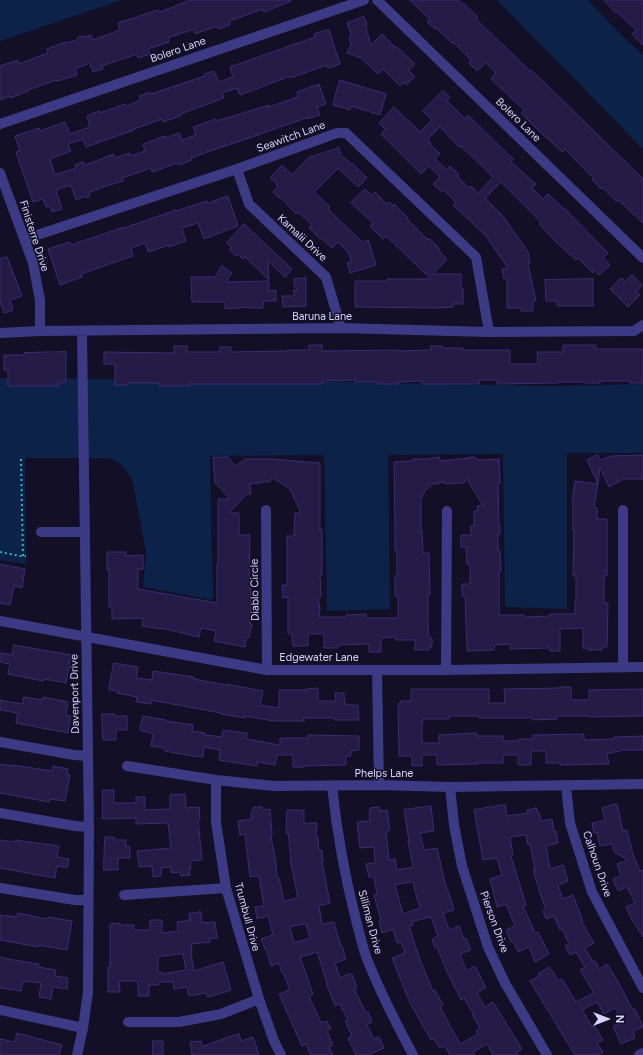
<!DOCTYPE html>
<html>
<head>
<meta charset="utf-8">
<style>
	body { margin:0 }
	#map { position:relative; width:643px; height:1055px; overflow:hidden; background:#130f26; font-family:Figtree,sans-serif }
	canvas { display:block }
	.north { position:absolute; left:587px; top:999px; width:40px; height:40px; -webkit-text-stroke:3px #130f26; paint-order:stroke; rotate:90deg; font-size:11px; font-weight:700; line-height:16px; text-align:center; color:#d9d4ff }
	.north::after { content:''; display:block; margin:auto; width:14px; height:18px; background:#d9d4ff; clip-path:polygon(50% 0,100% 100%,50% 72%,0 100%) }
</style>
</head>
<body>
<div id="map">
<canvas width="643" height="1055"></canvas>
<div class="north">N</div>
</div>
<script>
const ctx = document.querySelector('canvas').getContext('2d');
ctx.lineJoin = 'round';
function paint(path, color) {
  ctx.fillStyle = color;
  ctx.fill(path, 'evenodd');
}
function stroke(path, color, width, dash) {
  ctx.strokeStyle = color;
  ctx.lineWidth = width;
  ctx.lineCap = dash ? 'butt' : 'round';
  ctx.setLineDash(dash || []);
  ctx.stroke(path);
}
function drawText(font, color, halo, rows, align = 'center') {
  ctx.font = font + ' Figtree,sans-serif';
  ctx.lineWidth = 3;
  ctx.setLineDash([]);
  ctx.textBaseline = 'middle';
  ctx.strokeStyle = halo;
  ctx.fillStyle = color;
  for (const [text, x, y, turn = 0] of rows) {
    ctx.save();
    ctx.translate(x, y);
    ctx.rotate((+turn || 0) * Math.PI / 180);
    ctx.textAlign = isNaN(turn) ? turn : align;
    if (halo) ctx.strokeText(text, 0, 0);
    ctx.fillText(text, 0, 0);
    ctx.restore();
  }
}
paint(new Path2D(`
	M0 0H122L0 41Z
	M497 0H588L621 35 643 55V149Z
	M2 378 284 381 552 386 643 384V453H567V609L505 607 503 454 388 455 390 609 327 611 324 455 210 456 213 600 143 587 146 552 132 479 120 463 109 458H25L26 564 0 560V379Z`), '#0c2248');
const building = new Path2D(`
	M191 0H290L291 1 264 12 263 9 229 21 230 25 219 29 217 26 195 34 194 29 168 38 169 42 148 49 150 54 138 58 137 54 102 66 103 69 93 72 90 63 75 69 77 75 58 81 57 80 28 90V91L10 98V96L0 100V66L18 60 19 64 48 53 47 49 66 42V43L77 40 78 37 82 36 85 37 91 35 93 40 120 30 118 23 158 10 159 12Z
	M410 0H458L463 4H464L478 17 476 19 530 71 531 70 547 85 643 179V223L618 200 616 201 602 187 601 189 592 180 594 179 565 149 562 152 545 136H544L521 113 524 110 491 79 496 73 486 63 477 71 469 63 471 60 453 42 452 43 436 28 435 29 427 22 430 20Z
	M604 0H643V45L632 34 636 30 617 12 616 13Z
	M364 17 367 24 366 27 371 45 382 34 396 48 397 47 415 64 408 70 415 77 406 85 404 82 400 86 383 69 378 74 361 58 347 53 351 44 349 39 351 34 347 23Z
	M329 30 340 64 328 68 327 65 290 78V76L240 95 237 88 222 93 224 98 186 112 180 115V116L163 122 162 119 134 129V130L86 147 83 139 68 144 71 151 50 159 55 175 76 168 75 165 83 162 85 165 114 154 115 158 130 153 131 156 145 151 143 144 165 136V138L179 133 182 140 196 135 193 127 216 119 217 121 269 105V107L298 97 297 92 319 84 326 104 317 107 320 115 306 119V118L252 137 207 152 191 158 192 160 178 165 177 163 152 172 151 168 122 178 123 181 97 189H98L90 192 89 197H83L76 200 71 185 56 190 62 209 52 212 50 206 46 207 43 199 33 202 16 152 20 151 15 136 39 128 40 131 65 122 70 134 90 127 87 116 99 111 100 113 125 104 126 106 141 100 139 96 150 92 151 94 205 76 204 74 214 71 219 82 233 77 230 67 315 37 314 34Z
	M340 80 386 94 380 115 351 106 350 110 333 105Z
	M443 91 450 97 447 101 465 119 468 115 513 159 511 162 536 184 532 188 543 199 548 194 565 210V209L608 253 603 258 610 265 599 275 593 270V273L578 258 576 260 556 242 539 224 541 222 501 182 485 198 503 216 528 252 530 263 528 264 536 301H533V311H521V308H507V278L504 279 502 269 508 268 486 236 453 205 456 202 444 190 442 192 433 184 440 177 429 166 421 174 381 134 385 129 379 123 394 107 420 132 432 120 423 111ZM440 127 459 147 461 146 493 177 478 193 471 186 469 188 458 177 459 175 450 166 447 170 435 159 440 154 430 144 431 143 428 139Z
	M339 148 341 155 351 164 352 163 367 178 358 187 338 168 314 192 330 207 328 209 362 242 368 240 376 265 350 273 347 263 352 262 348 252 338 242 332 248 321 238 320 239 309 228 312 225 298 212 296 214 280 197 279 198 273 192 278 187 276 185 277 184 270 178 282 165 292 175 308 158Z
	M365 189 371 195 375 192 387 204 389 202 393 206 394 204 408 218 407 219 428 240 430 239 440 249 438 250 447 259 433 274H461V288H463V304H453V307L436 308 355 307V281H387V279H431L386 236 383 239 370 226 373 223 351 203Z
	M228 196 238 226 204 239 198 223 182 228 186 241 169 247V245L148 252 145 243 131 248 133 256 81 274 82 277 60 285 48 249 70 242 71 245 124 227V228L176 210V211L207 201 208 203Z
	M244 224 292 269 285 277 268 261 269 280 245 257 243 259 238 254 236 256 229 250 232 248 227 243Z
	M7 257 22 296 10 300 13 310 4 313 0 302V259Z
	M222 266 232 273 226 282 269 281V291L276 290V301H263V308H249V307L225 309V302H192L191 277H215Z
	M632 275 642 285 636 292 640 295 628 307 610 289 621 278 625 281Z
	M306 278V306L283 307 282 296H294V290H298L294 286V279Z
	M593 279V306H557V301H546L545 280Z
	M309 345H322V351L398 350V351L431 350V346H442V348H463V350H510V364H538L537 352H563V345H596V349H643V383H630V381H600V383H585V382H558V383L497 384V380H479V384H422V381L398 382V384H377V382H355V380L322 381V384H189L190 386H159V383H127V385H115V364H104V352L174 353V346H187V352H220V347H231V352L287 351V350H309Z
	M66 352V382H59V386H8V370H4V355H24V353Z
	M598 455 600 460 611 456 643 455V479H624L609 487 600 467 598 484 587 460Z
	M228 457 235 466 246 459H272L320 463V530H322V575H320L321 597H318L320 609 319 617H346V615L366 614V618H398V596H395V576H397V551H395V534L394 462 413 461V459H431V458L439 457 440 461 468 458 471 457H474L479 460 499 459 500 483H498L499 526H500V534H498V551H500L501 571H499V615H524V617L550 616V614H575V601H576V576H573L574 531H573V501H572L575 481 598 484 594 507 597 508V519H607V576H604V603H608L607 647H602V650H588V648H583V628L560 629V651H550V648L510 649V644L494 645V650L467 651 465 596H462V584H470V564H467L466 547H461V535H471V526H474V511H478L477 506H483L467 479 464 483 445 484V482L433 484 425 491 421 500V530H422L423 553H429L430 594H428V623L429 638H432V647H429V650H415V640H396V637L381 638V652H369V644L338 645V648H324V634H308V646H293L292 634H288V597L283 598 282 585H287V536H294L295 513H301L290 489 271 477 270 482H262L259 483 250 484 251 494H247L229 513H239V535H250L249 578H251L250 624H252L249 638 247 637 245 647 214 641 216 631 201 628 199 637 161 628V629L142 626 143 618 112 619V607H109V570H107V552H126V556L143 555V569H138V589L217 603V564L218 563V499H230L215 483 213 458Z
	M0 564 25 569 22 588 14 586 10 605 0 603Z
	M14 645 71 655 66 683 44 679 43 681 8 674 10 664 0 662V653L12 655Z
	M114 663 138 667 136 678 152 680 153 671 194 677V679L226 685V684L263 691 260 705 279 708V690H306V689L318 688V701H336L335 693H344L345 704H347V705H358L359 720H334V718H304V721H274L245 716V718L221 714V713L151 700V704L136 702 137 697 117 693 118 691 109 690Z
	M560 687H571V700H589V690L643 689V716L590 717V716H557V719L533 720V718H479V716H449V719H423V721H422V743H439V735L477 733V736H503V741H517L519 739H533V735L584 734V740L614 739V737L643 736V750H623L607 754 609 764 560 765V763H546V751H531V765H518V755H503V763H477V764L437 765V755H422V766H412V756H399L398 704 401 703V701H411V689H489V703H505L504 689 560 688Z
	M24 697 42 700 43 697 68 702 66 715 71 716 68 733 16 723 18 713 0 710V700L22 704Z
	M102 714H115V716H127V730H116V740H103Z
	M143 716 166 720V721L193 725 192 731 205 733V735L222 737 223 730 247 733 246 739 280 745V738H308V735L359 736V750L351 751V756H346V765L304 766V767H293V755H277L275 765 257 762V766L219 760 220 750 204 747 203 757 192 756 165 751V748L151 746 153 734 140 730Z
	M0 764 13 766V765L52 771 53 766 68 769 67 774 70 775 65 801 50 799 49 802 0 793Z
	M103 790H114V803H136V797H145V810L170 809V795L185 794 186 808 199 807 200 819H198L202 860 190 861 191 870H189L190 875 181 876 180 872 171 873V867L161 868V876L153 877 152 866 139 867 137 851 171 848 168 823 136 824V818L103 819Z
	M617 804 623 831 627 830 633 854 640 871 643 870V937L631 918 626 907 635 903 627 887 618 891 613 879 621 875 617 864 628 860 614 852 612 844 600 846 597 832 594 833 592 823 605 820 602 808Z
	M505 805 507 816 528 813 527 810 536 808 537 812H539L541 821 552 819 554 832 556 831 558 843 546 846 550 869 563 865 568 881 558 885 563 899 573 895 583 921H581L594 943 585 948 593 962 595 961 599 969 607 964 617 980 633 1010 635 1009 643 1027 633 1031 635 1038 621 1044 613 1026 623 1022 615 1008 604 1014 597 1002 582 1010 592 1027 594 1025 603 1040 597 1043 603 1052 598 1055H575L530 981 539 976 538 974 549 967 551 971 552 970 558 981 562 979 576 1002 594 993 580 970 585 967 576 952 570 955 565 946 569 944 562 929 560 930 554 916 546 919 543 911 546 909 541 896 533 870H535L530 844 528 845 526 835 510 837 513 855 511 856 526 905 523 906 535 933 538 932 549 954 535 962 529 947 518 952 513 941 511 942 506 930 515 926 506 904 497 907 490 879 502 875 497 858 483 860 474 810Z
	M431 806 434 831 420 833 424 850 437 848 446 887H447L454 910 443 913 449 930 459 926 464 939 466 938 471 950 460 954 466 971 475 966 486 988 477 993 485 1007 493 1002 522 1049 517 1052 519 1055H493L487 1044 473 1052 475 1055H450L445 1046 440 1048 434 1039 431 1040 410 1003 392 958 405 953 401 942 397 943 393 929 382 933 379 921 381 920 374 895 377 894 374 877H369L366 864 375 863 374 847 360 848 357 822 370 821 369 812H370V808L379 807 380 811 387 810 390 830 386 831 389 860 395 859 397 870 413 867 408 841H409L404 810ZM413 882 415 891 420 908 403 914 395 885ZM431 917 438 936 432 939 435 948 437 947 448 974 461 1000 464 998 473 1013 472 1014 480 1028 476 1031 478 1034 460 1044 440 1007 443 1005 435 990 433 991 420 960 409 926 413 925 412 922Z
	M262 807V810L270 809 272 833V836L271 837 276 862 277 878H279L284 901 298 898 290 859H291L288 833H286L287 810H304V823H317L316 838 318 837 319 851 322 850 323 862H322L330 903 319 906 322 924 334 922 341 947 342 946 346 959 335 963 340 978 348 974H352L357 988 354 989 366 1013 368 1012 372 1022 367 1025 374 1039 379 1037 384 1048 368 1055H356L348 1038 352 1036 345 1021 348 1020 340 1004 335 1006 326 983H327L317 952 300 957 313 994 309 996 321 1023 327 1021 331 1029 327 1031 333 1045 329 1047 333 1055H311L306 1044 302 1046 279 994 290 990 283 972 282 973 279 963 271 966 266 949H265L261 939 273 935 268 916 257 919 255 907 264 906 259 876 250 877 245 834 240 835 238 821 252 819 251 812 253 811V808ZM306 924 310 938 294 943 290 927Z
	M105 837H114L115 840H126V847H130V858H118V870H104Z
	M0 840 14 842 15 840 59 846 57 857 69 859 67 868 57 866 55 878 0 868Z
	M201 912 202 923 215 922 217 938 209 939 210 942 191 944 192 953H191L194 971 223 962 231 990 208 997 206 993 189 996 187 987 174 989 173 982H159V985H149V996H138V981H119L120 992H108V967H110V924L120 923V925H134V930H150V920H162V933L178 931 177 922 190 920 189 914ZM183 954 186 970 162 974V972H158V957Z
	M18 913 47 919 48 917 72 921 67 950 38 945V947L0 940V915L17 917Z
	M0 957 8 959 39 964 38 967 56 970 55 976 68 978 67 989 53 987 51 999 39 997 41 983 23 981 21 991 0 988Z
	M17 1033 62 1045 59 1055H0V1039L15 1042Z
	M239 1034 241 1041 253 1037 259 1055H192L190 1042 201 1041 202 1046Z
	M153 1041H163V1055H153Z`);
paint(building, '#241b47');
stroke(building, '#3b2d73', 1);
stroke(new Path2D(`
	M21 459 23 556
	M0 552 20 556H26`), '#2fb8b0', 2, [2, 3]);
stroke(new Path2D(`
	M377 0 643 258
	M0 124 364 0
	M237 169 249 204 326 277 341 328
	M0 173 33 263 40 300V331
	M25 239 237 169 337 133H346L476 257 489 332
	M0 333 40 331 341 328 489 332 634 331 643 325
	M266 510 267 670
	M623 510V667
	M41 532H85
	M0 621 267 670H446L643 667
	M377 670 379 785
	M446 670 447 511
	M0 742 74 755 88 756
	M127 766 216 780 274 786 379 785 450 787 643 784
	M216 780V822L226 888 259 999 274 1041 281 1055
	M332 786C337 833 345 878 357 924 360 935 363 948 367 959 380 992 396 1023 413 1055
	M566 786 570 823 592 892 643 988
	M450 787 454 825 462 866 488 947 505 983 547 1055
	M0 813 75 826 89 827
	M0 888 75 900H88
	M124 895 226 888
	M0 1010 83 1028
	M128 1022H179L221 1014 259 999
	M77 1055 83 1028 88 992 89 827 82 331
	M639 1055 643 1053`), '#3d3a85', 10);
drawText('11px', '#d9d4ff', '#130f26', [
	["Bolero Lane",178,50,-19],
	["Bolero Lane",518,120,44],
	["Seawitch Lane",291,137,-20],
	["Finisterre Drive",34,236,72],
	["Kamalii Drive",302,238,43],
	["Baruna Lane",322,317],
	["Diablo Circle",255,590,-91],
	["Edgewater Lane",319,658],
	["Davenport Drive",75,694,-91],
	["Phelps Lane",384,774],
	["Calhoun Drive",597,864,71],
	["Trumbull Drive",247,917,75],
	["Silliman Drive",370,922,75],
	["Pierson Drive",494,922,70]
]);
</script>
</body>
</html>
